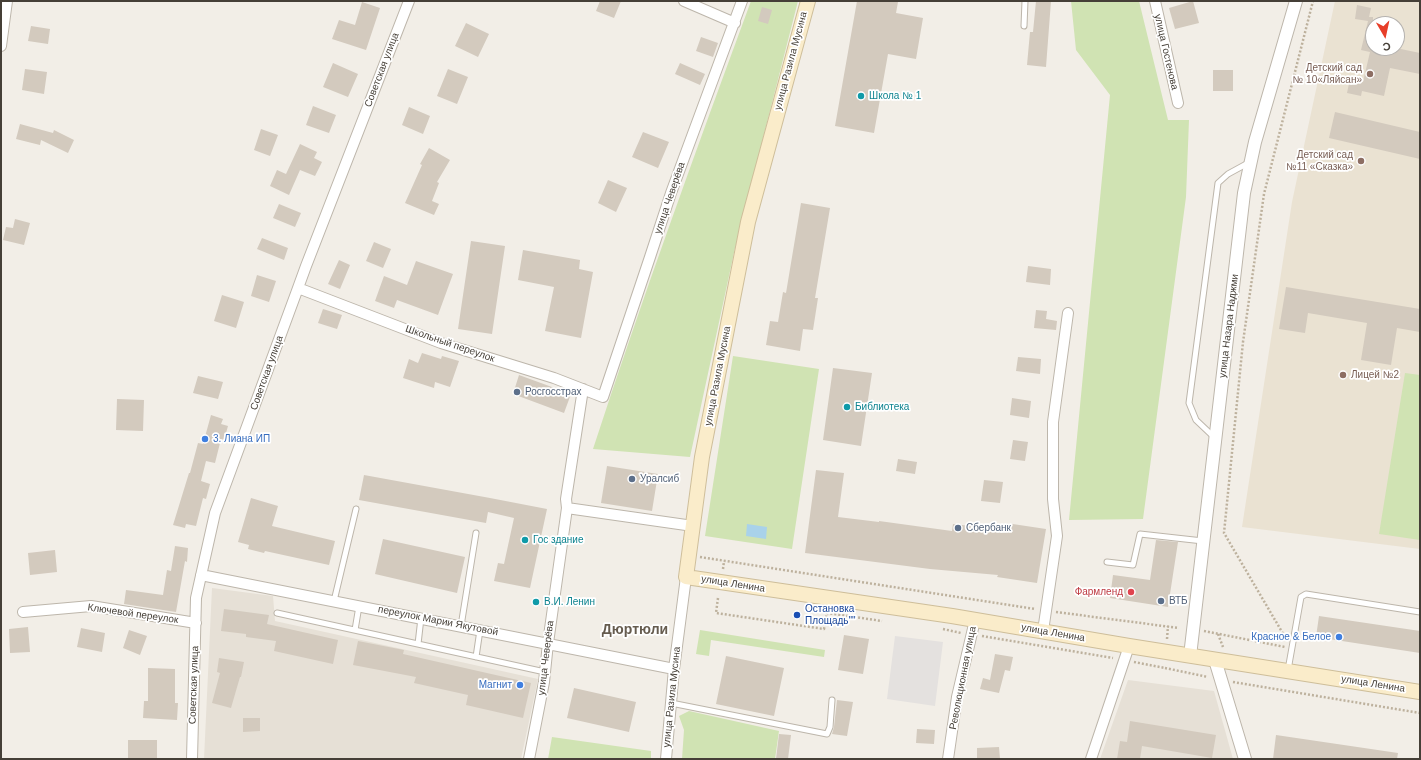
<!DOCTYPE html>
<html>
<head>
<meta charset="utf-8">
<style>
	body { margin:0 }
	#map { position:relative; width:1421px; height:760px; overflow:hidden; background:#f2eee7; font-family:Arial,sans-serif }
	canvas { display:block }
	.frame { position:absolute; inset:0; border:2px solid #453f37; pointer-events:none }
	.north { position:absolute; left:1365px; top:16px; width:40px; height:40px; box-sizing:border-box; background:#fff; border:1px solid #b5b2af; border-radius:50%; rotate:171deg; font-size:11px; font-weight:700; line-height:16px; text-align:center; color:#453f37 }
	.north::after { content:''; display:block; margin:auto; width:14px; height:18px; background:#e73e29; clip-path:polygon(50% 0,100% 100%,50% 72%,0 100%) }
</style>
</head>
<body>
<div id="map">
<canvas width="1421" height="760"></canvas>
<div class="frame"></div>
<div class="north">С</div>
</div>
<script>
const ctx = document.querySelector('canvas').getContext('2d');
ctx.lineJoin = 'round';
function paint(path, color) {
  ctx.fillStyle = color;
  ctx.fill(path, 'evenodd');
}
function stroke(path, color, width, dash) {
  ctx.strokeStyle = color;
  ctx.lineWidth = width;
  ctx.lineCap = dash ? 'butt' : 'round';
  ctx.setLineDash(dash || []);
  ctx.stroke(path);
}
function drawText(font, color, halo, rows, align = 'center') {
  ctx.font = font + ' Arial,sans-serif';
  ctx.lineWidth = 3.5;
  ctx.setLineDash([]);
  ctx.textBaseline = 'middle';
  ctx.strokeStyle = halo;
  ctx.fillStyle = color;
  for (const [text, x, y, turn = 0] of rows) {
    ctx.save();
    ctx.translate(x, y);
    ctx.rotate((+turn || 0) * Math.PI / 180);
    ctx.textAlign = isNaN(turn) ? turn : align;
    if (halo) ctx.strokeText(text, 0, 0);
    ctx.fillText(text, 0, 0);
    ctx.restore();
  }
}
paint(new Path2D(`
	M212 588 273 596 275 621 538 679 521 759H204Z
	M1128 680 1214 691 1233 759H1100Z`), '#e6e0d6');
paint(new Path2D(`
	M1335 1H1420V549L1242 527 1292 202ZM1373 24H1397V48H1373Z`), '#eae2d2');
paint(new Path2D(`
	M751 1H798L735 248 690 457 593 449C642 299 696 150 751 1Z
	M1071 1H1139L1168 120H1189L1186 197 1143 519 1069 520 1110 95 1076 50Z
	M733 356 819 369 792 549 705 536Z
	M1405 373 1420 375V540L1379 534Z
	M700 630 825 650 824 657 711 640 709 656 696 654Z
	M689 711 779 731 775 759H682L684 730 679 716Z
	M552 737 651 751V759H548Z`), '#d0e3b3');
paint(new Path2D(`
	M895 636 943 642 935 706 887 699Z`), '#e4e1df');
paint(new Path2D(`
	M747 524 767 527 766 539 746 536Z`), '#a9d2ea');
paint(new Path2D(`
	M600 1H621L614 18 596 11Z
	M857 1H890L898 2 896 13 923 18 916 59 888 54 874 133 835 126Z
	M1036 1H1051L1046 67 1027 65 1030 32H1033Z
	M1193 1 1199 23 1175 29 1169 8Z
	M362 2 380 8 366 50 332 39 339 20 355 25Z
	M1357 5 1371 8 1369 17H1373V48H1396L1420 53V74L1390 68 1384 96 1362 91 1361 96 1347 93 1350 79 1363 82 1370 52 1361 50 1368 21 1355 19Z
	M762 7 772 10 768 24 758 21Z
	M466 23 489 34 478 57 455 46Z
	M31 26 50 29 48 44 28 41Z
	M701 37 718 43 713 57 696 51Z
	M333 63 358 74 348 97 323 87Z
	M680 63 705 74 700 85 675 74Z
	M25 69 47 72 44 94 22 90Z
	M448 69 468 77 457 104 437 96Z
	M1213 70H1233V91H1213Z
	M313 106 336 115 329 133 306 125Z
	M409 107 430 116 423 134 402 125Z
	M1335 112 1420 132V159L1329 138Z
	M20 124 53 133 54 130 74 140 68 153 41 140 40 145 16 139Z
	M261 129 278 135 270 156 254 150Z
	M643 132 669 142 658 168 632 157Z
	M300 144 317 152 314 158 322 162 315 176 300 170 289 195 270 186 277 170 286 174Z
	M429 148 450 160 437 182 439 183 432 201 439 204 434 215 405 203 422 165 420 164Z
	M608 180 627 188 616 212 598 203Z
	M801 203 830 208 815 298H818L813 330 803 329 800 351 766 345 770 321 778 322 783 292 786 293Z
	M279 204 301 213 295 227 273 218Z
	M15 219 30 223 24 245 3 240 6 227 13 228Z
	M262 238 288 248 284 260 257 249Z
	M471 241 505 246 492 334 458 329Z
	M374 242 391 249 383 268 366 261Z
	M523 250 580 260 579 269 593 272 581 338 545 331 554 287 518 280Z
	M339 260 350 265 340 289 328 284Z
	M416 261 453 274 438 315 397 300 394 308 375 301 384 276 407 285Z
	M1028 266 1051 269 1050 285 1026 282Z
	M257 275 276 281 269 302 251 296Z
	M1286 287 1420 309V332L1397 328 1391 365 1361 360 1367 323 1308 313 1305 333 1279 329Z
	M222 295 244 302 236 328 214 321Z
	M323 309 342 315 337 329 318 323Z
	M1036 310 1047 311 1046 319 1057 321 1056 330 1034 328Z
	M422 353 441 359 442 356 459 361 450 387 435 382 434 388 403 378 409 359 418 363Z
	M1018 357 1041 359 1040 374 1016 371Z
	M833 368 872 373 861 446 823 440Z
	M519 375 571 394 564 413 513 394Z
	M198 376 223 382 218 399 193 393Z
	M1012 398 1031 401 1029 418 1010 415Z
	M117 399 144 400 143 431 116 430Z
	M211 415 223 419 221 424 228 426 224 440 221 439 215 463 206 461 201 481 210 484 206 499 203 498 196 526 186 524 185 528 173 525 189 473H190L198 443 203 444Z
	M1013 440 1028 442 1025 461 1010 459Z
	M898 459 917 462 915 474 896 471Z
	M607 466 658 474 652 511 601 503Z
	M816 470 844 473 838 517 879 522V521L952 531 953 524 1005 530 1006 523 1046 529 1037 583 997 577 998 575 930 569 805 553Z
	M364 475 490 498 547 509 530 588 494 581 498 563 504 564 514 518 488 512 486 523 359 500Z
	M984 480 1003 482 1000 503 981 501Z
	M251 498 278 506 272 526 335 541 329 565 265 551 264 553 248 549 249 545 238 542Z
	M383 539 465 557 457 593 375 574Z
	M1156 540 1178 542 1168 607 1110 598 1113 575 1150 580Z
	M175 546 188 548 187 562 185 561 176 612 124 604 126 590 163 595 167 570 171 571Z
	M55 550 57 572 30 575 28 553Z
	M224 609 269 615 267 624 338 640 333 664 274 651 276 641 246 637V634L221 631Z
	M1319 616 1420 631V653L1316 637Z
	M28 627 30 652 10 653 9 629Z
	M81 628 105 633 102 652 77 647Z
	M129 630 147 636 140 655 123 648Z
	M844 635 869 639 863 674 838 670Z
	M358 641 404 650 403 654 531 683 523 718 466 705 468 695 414 683 416 677 353 665Z
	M995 654 1013 657 1010 671 1005 670 999 693 980 689 983 678 990 680Z
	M726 656 784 668 774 716 716 704Z
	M219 658 244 662 241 677H240L231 708 212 703 220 673 217 672Z
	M148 668 175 669V703H178L177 720 143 718 144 701H148Z
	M574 688 636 702 629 732 567 718Z
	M837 700 853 702 847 736 832 734 834 727Z
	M243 718H260V731L243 732Z
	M1130 721 1216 735 1212 758 1142 746 1140 759H1117L1120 741 1127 742Z
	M917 729 935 730 934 744 916 743Z
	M779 734 791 735 788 759H776Z
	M1276 735 1398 753 1397 759H1273Z
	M128 740H157V759H128Z
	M999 747 1000 759H977V748Z`), '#d3cabe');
const service = new Path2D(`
	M1024 26 1025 1
	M1215 438 1196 420 1189 403 1218 183 1228 174 1250 162
	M1107 562 1133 565 1140 534 1203 541
	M334 601 356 509
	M277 613 545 672
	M461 626 476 533
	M355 630 359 606
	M418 644 421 618
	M476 657 480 630
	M1288 670 1301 597 1306 594 1420 612
	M671 703 827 734 830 727 832 700`);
const minor = new Path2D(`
	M684 1 735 23
	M1155 1 1178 103
	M1 46 7 1
	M298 288 441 343 554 378 603 397 650 257 671 193 742 1
	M567 508 693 526
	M201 575 674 669
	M23 612 91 606 196 623
	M1043 631 1057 536 1053 499V422L1068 313
	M192 759 196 598 215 513 298 288 306 266 409 1
	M529 759 544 682 548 643 567 508 566 499 583 389
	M666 759 674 669 686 577
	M948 759 957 697 975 620
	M1091 759 1129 646`);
const tertiary = new Path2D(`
	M1190 656 1244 193 1255 142 1296 1
	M1215 660 1245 759`);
const secondary = new Path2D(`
	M808 1 748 222 702 457 686 577 952 616 1129 646 1420 692`);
stroke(service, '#bdb6ab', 7);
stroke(minor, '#bdb6ab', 12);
stroke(tertiary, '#bdb6ab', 14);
stroke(secondary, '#cebe9a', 16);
stroke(new Path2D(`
	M700 557 1035 609
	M723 569 724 561
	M718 598 716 613 824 629 827 613 882 621
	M1056 612 1179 628
	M943 629 961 633
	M1204 631 1285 647
	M1218 634 1223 647
	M982 636 1113 658
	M1285 637 1224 533 1243 342 1264 194 1313 1
	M1167 639 1168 626
	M1134 662 1165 668
	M1165 668 1208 677
	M1233 682 1420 713`), '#bdb19d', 2.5, [2, 2]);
stroke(service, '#fff', 5);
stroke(minor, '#fff', 10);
stroke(tertiary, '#fff', 12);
stroke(secondary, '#faecca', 14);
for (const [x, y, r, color] of [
	[1370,74,4,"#8d6e63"],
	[861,96,4,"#0f9aa8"],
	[1361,161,4,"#8d6e63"],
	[1343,375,4,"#8d6e63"],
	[517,392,4,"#5c6f8a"],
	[847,407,4,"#0f9aa8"],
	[205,439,4,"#3f7fe0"],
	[632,479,4,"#5c6f8a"],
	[958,528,4,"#5c6f8a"],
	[525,540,4,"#0f9aa8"],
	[1131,592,4,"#e0444e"],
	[1161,601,4,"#5c6f8a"],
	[536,602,4,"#0f9aa8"],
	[797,615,4,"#1a4fb4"],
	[1339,637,4,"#3f7fe0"],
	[520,685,4,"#3f7fe0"]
]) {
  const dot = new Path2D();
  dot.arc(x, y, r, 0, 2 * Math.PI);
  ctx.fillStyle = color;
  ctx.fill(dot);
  stroke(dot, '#fff', 1.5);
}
drawText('10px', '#453f37', '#fff', [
	["улица Гостенова",1166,52,77],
	["улица Разила Мусина",791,61,-75],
	["Советская улица",382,70,-69],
	["улица Чеверёва",670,198,-71],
	["улица Назара Наджми",1229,326,-83],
	["Школьный переулок",450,344,19],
	["Советская улица",267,373,-70],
	["улица Разила Мусина",718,376,-79],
	["улица Ленина",733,584,9],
	["Ключевой переулок",133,614,8],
	["переулок Марии Якутовой",438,621,11],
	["улица Ленина",1053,633,10],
	["улица Чеверёва",546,658,-83],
	["Революционная улица",963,678,-79],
	["улица Ленина",1373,684,9],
	["Советская улица",194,685,-88],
	["улица Разила Мусина",672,697,-84]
]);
drawText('10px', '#785e54', '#fff', [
	["Детский сад",1362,68],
	["№ 10«Ляйсан»",1362,80],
	["Детский сад",1353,155],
	["№11 «Сказка»",1353,167],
	["Лицей №2",1351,375,"left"]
], 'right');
drawText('10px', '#0d838f', '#fff', [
	["Школа № 1",869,96],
	["Библиотека",855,407],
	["Гос здание",533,540],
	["В.И. Ленин",544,602]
], 'left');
drawText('10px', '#4e5e75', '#fff', [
	["Росгосстрах",525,392],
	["Уралсиб",640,479],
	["Сбербанк",966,528],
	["ВТБ",1169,601]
], 'left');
drawText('10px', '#366cbe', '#fff', [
	["3. Лиана ИП",213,439,"left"],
	["Красное & Белое",1331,637],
	["Магнит",512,685]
], 'right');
drawText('10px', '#be3a42', '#fff', [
	["Фармленд",1123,592]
], 'right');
drawText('10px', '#164399', '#fff', [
	["Остановка",805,609],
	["Площадь\"\"",805,621]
], 'left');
drawText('bold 14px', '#665c4f', '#fff', [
	["Дюртюли",635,630]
]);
</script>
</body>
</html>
